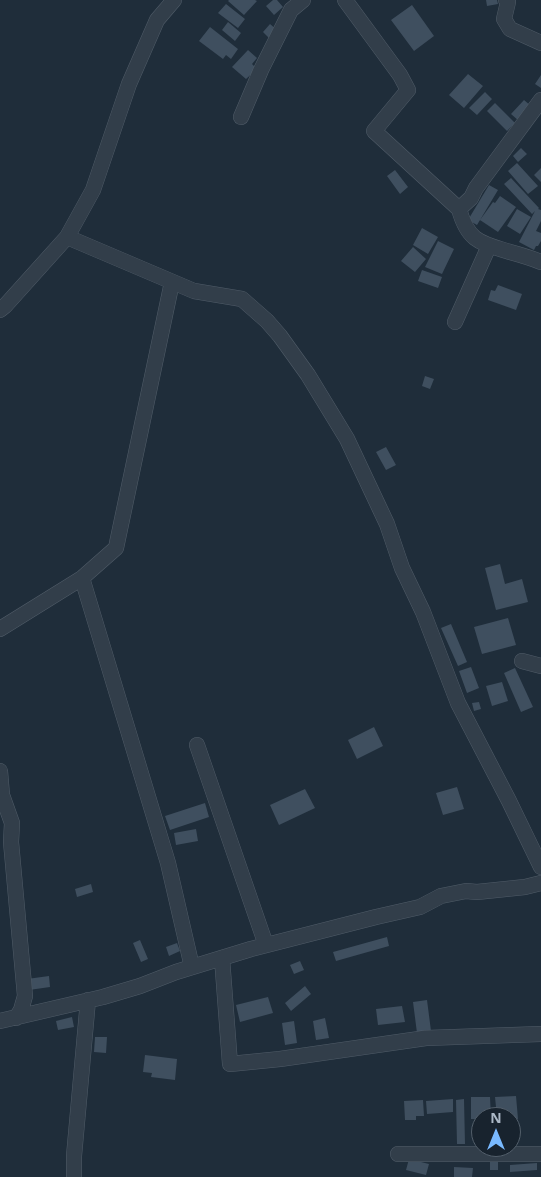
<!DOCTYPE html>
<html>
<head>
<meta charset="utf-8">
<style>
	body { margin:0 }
	#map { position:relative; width:541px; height:1177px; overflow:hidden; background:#1f2d3a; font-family:"Open Sans",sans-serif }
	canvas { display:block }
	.north { position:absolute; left:471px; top:1107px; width:50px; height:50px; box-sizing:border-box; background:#18232e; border:1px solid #535f6b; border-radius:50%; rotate:0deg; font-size:14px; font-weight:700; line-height:20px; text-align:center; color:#acb9c7 }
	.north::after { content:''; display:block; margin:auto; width:18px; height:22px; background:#79b9ff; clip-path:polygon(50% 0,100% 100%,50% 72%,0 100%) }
</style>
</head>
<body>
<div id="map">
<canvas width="541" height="1177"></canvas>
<div class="north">N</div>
</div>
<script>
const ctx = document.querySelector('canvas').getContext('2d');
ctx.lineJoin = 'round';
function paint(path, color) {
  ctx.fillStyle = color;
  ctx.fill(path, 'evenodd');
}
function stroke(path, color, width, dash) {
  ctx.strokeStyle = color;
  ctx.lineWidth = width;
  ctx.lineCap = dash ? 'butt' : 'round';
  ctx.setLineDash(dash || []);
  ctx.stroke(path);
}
paint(new Path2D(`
	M229 0H255L257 1 244 15 228 1Z
	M273 0H277L283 7 274 15 266 6Z
	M486 0H497L498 4 487 6Z
	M226 4 245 19 238 28 218 13Z
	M412 5 434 36 414 51 391 20Z
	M228 22 241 33 235 41 222 30Z
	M270 24 277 30 269 38 263 32Z
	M210 27 238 49 231 59 226 55 223 59 199 41Z
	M248 50 257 58 252 64 257 69 246 79 232 67Z
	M468 74 483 86 464 108 449 95Z
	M541 75V88L535 84Z
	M485 92 492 99 477 115 469 108Z
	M524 100 531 106 519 121 511 114Z
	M495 103 515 123 507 131 487 111Z
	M521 148 527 154 518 162 513 156Z
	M517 163 538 186 528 194 508 171Z
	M541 168V182L534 175Z
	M395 170 408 187 400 194 387 176Z
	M511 178 539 208 538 209 541 210V221L536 231 541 233V241L538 246H536L534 250 519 242 535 211 532 214 504 184Z
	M489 185 498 190 477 225 468 220Z
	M500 196 516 207 498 232 480 220 493 202 495 203Z
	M517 209 531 217 520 234 507 226Z
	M422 228 438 237 428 254 413 245Z
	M438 241 454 249 442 274 425 267Z
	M413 247 426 259 415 272 401 261Z
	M422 270 442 277 438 288 418 281Z
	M498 285 522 294 516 310 488 300 491 290 495 291Z
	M425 376 434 379 430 389 422 386Z
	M386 447 396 465 386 470 376 452Z
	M500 564 505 584 522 579 528 602 496 610 485 568Z
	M508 618 516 645 482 654 474 627Z
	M451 624 467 662 458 666 441 628Z
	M471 667 479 688 467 693 459 671Z
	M515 668 533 707 521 712 504 673Z
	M502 682 508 701 492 706 486 686Z
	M479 702 481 709 474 711 472 703Z
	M374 727 383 746 357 759 348 740Z
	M457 787 464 809 443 815 436 793Z
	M305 789 315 808 279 825 270 805Z
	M205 803 209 817 170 830 165 816Z
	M196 829 198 841 176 845 174 833Z
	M91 884 93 892 77 897 75 889Z
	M387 937 389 946 336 961 333 952Z
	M140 940 148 959 141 962 133 943Z
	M177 943 180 951 169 956 166 947Z
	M300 961 304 970 294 974 290 965Z
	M49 976 50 987 29 990 27 979Z
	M305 986 311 994 291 1011 285 1003Z
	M268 997 273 1013 240 1022 236 1005Z
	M427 1000 431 1031 417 1033 413 1002Z
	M402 1006 405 1022 378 1025 376 1009Z
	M72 1017 74 1027 58 1030 56 1021Z
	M325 1018 329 1038 316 1040 313 1021Z
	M294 1021 297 1043 285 1045 282 1023Z
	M95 1037H107L106 1053 94 1052Z
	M145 1055 177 1059 175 1080 151 1077 152 1073 143 1072Z
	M516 1096 518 1119 511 1120V1117H497L495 1097Z
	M471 1097H490L491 1117H481V1119H471Z
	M453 1099V1112L427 1114 426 1101Z
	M464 1099 465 1144H457L456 1100Z
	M423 1100 424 1116H416V1120H405L404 1101Z
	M409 1159 429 1164 426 1175 406 1170Z
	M490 1162H498V1170H490Z
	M537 1163V1170L510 1172V1165Z
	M454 1167 473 1168 472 1177H454Z`), '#3f4f5f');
const minor = new Path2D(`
	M345 0 400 75 408 90 374 131 459 209C468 242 481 243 510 252 521 255 531 258 541 262
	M506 0 508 2 504 19 510 29 541 43
	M241 117 261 70 291 10 303 0
	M459 209 471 198 476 188 541 100
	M67 237 194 291 242 299 267 321 280 336 308 375 347 439 387 524 402 568 423 612 458 703 509 801 541 867
	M0 310 5 306 67 237 93 190 129 84 157 20 174 0
	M455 322 489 246
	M82 578 168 863 192 967
	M0 629 82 578 116 548 172 282
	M522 661 541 666
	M197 745 266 945
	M0 771 2 795 12 823 11 842 25 996 21 1010 16 1018
	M222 958 230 1064 280 1059 426 1038 541 1034
	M0 1021 103 997 140 986 176 972 251 949 376 917 420 907 441 896 466 891 477 892 525 887 541 883
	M398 1154H541
	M74 1177V1156L88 1000`);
stroke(minor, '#505c68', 16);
stroke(minor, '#323e4a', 15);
</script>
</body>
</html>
